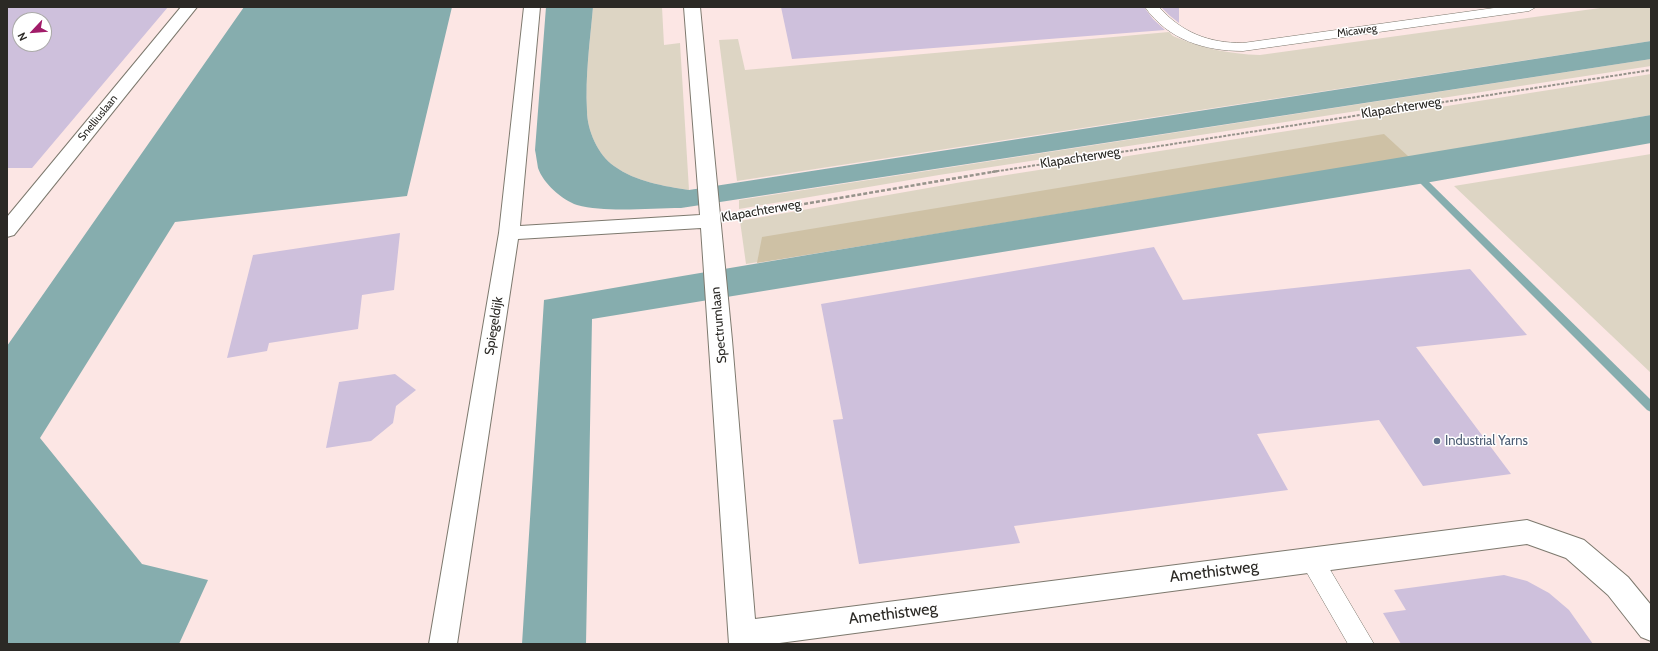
<!DOCTYPE html>
<html>
<head>
<meta charset="utf-8">
<style>
	body { margin:0 }
	#map { position:relative; width:1658px; height:651px; overflow:hidden; background:#fbf6ea; font-family:Cabin,sans-serif }
	canvas { display:block }
	.frame { position:absolute; inset:0; border:8px solid #2b2925; pointer-events:none }
	.north { position:absolute; left:12px; top:12px; width:40px; height:40px; box-sizing:border-box; background:#fff; border:1px solid #aaa9a8; border-radius:50%; rotate:244deg; font-size:11px; font-weight:700; line-height:16px; text-align:center; color:#2b2925 }
	.north::after { content:''; display:block; margin:auto; width:14px; height:18px; background:#a11c69; clip-path:polygon(50% 0,100% 100%,50% 72%,0 100%) }
</style>
</head>
<body>
<div id="map">
<canvas width="1658" height="651"></canvas>
<div class="frame"></div>
<div class="north">N</div>
</div>
<script>
const ctx = document.querySelector('canvas').getContext('2d');
ctx.lineJoin = 'round';
function paint(path, color) {
  ctx.fillStyle = color;
  ctx.fill(path, 'evenodd');
}
function stroke(path, color, width, dash) {
  ctx.strokeStyle = color;
  ctx.lineWidth = width;
  ctx.lineCap = dash ? 'butt' : 'round';
  ctx.setLineDash(dash || []);
  ctx.stroke(path);
}
function drawText(font, color, halo, rows, align = 'center') {
  ctx.font = font + ' Cabin,sans-serif';
  ctx.lineWidth = 3;
  ctx.setLineDash([]);
  ctx.textBaseline = 'middle';
  ctx.strokeStyle = halo;
  ctx.fillStyle = color;
  for (const [text, x, y, turn = 0] of rows) {
    ctx.save();
    ctx.translate(x, y);
    ctx.rotate((+turn || 0) * Math.PI / 180);
    ctx.textAlign = isNaN(turn) ? turn : align;
    if (halo) ctx.strokeText(text, 0, 0);
    ctx.fillText(text, 0, 0);
    ctx.restore();
  }
}
paint(new Path2D(`
	M7 7H1651V644H7ZM20 20H44V44H20Z`), '#fce6e4');
paint(new Path2D(`
	M593 7H662L664 45 680 43 689 190C664 186 636 182 614 166 598 155 587 130 587 111 585 76 590 41 593 7Z
	M1607 7H1651V41L737 181 719 40 738 39 745 70 1169 32 1173 36C1201 48 1229 54 1260 55Z
	M1651 59V66L939 175 739 209V200Z
	M1651 74V115L1409 157 746 264 740 221 962 182Z
	M1651 154V373L1454 186Z`), '#ddd5c4');
paint(new Path2D(`
	M1384 134 1409 157 757 263 762 237Z`), '#cec1a5');
paint(new Path2D(`
	M244 7H452L407 196 175 222 40 438 142 564 208 580 179 644H7V346Z
	M546 7H593C590 41 585 76 587 111 587 130 598 155 614 166 636 182 664 186 689 190L1651 41V59L681 208C650 208 606 213 577 205 562 200 543 183 538 168 537 162 536 155 535 150Z
	M1651 115V143L1425 183 592 319 586 644H522L544 300C913 235 1282 179 1651 115Z`), '#86adae');
paint(new Path2D(`
	M1425 180 1428 181 1651 400V412L1647 410 1420 183 1422 181Z`), '#86adae');
paint(new Path2D(`
	M7 7H168L32 168H7ZM20 20H44V44H20Z
	M781 7H1144L1153 19 1165 30 792 59Z
	M1161 7H1179V23L1169 15Z
	M400 233 394 290 362 295 358 329 269 343 267 351 227 358 253 255Z
	M1154 247 1183 300 1470 269 1527 335 1416 347 1511 474 1423 486 1379 420 1257 434 1288 490 1014 526 1020 543 859 564 833 420 843 419 821 304Z
	M395 374 416 390 396 406 393 423 371 441 326 448 339 382Z
	M1504 575 1527 581 1549 593 1569 610 1593 644H1401L1383 613 1406 610 1394 590Z`), '#cec0dc');
const lane = new Path2D(`
	M1145 7H1159C1182 33 1209 43 1243 43L1501 7H1536L1529 11 1243 51C1205 51 1168 40 1145 7Z
	M1311 548 1319 551 1374 644H1348L1299 559 1303 551Z`);
const street = new Path2D(`
	M181 7H197L14 235 7 237V217Z
	M524 7H540L520 226 700 215 684 7H700L732 340 755 619 1527 520 1584 540 1628 577 1651 605V641L1641 637 1608 595 1566 558 1527 544 772 644H729L701 228 518 239 457 644H429L499 233Z`);
stroke(lane, '#7d796e', 1);
stroke(street, '#7d796e', 2);
stroke(new Path2D(`
	M992 172 1651 70`), '#96938b', 2, [3, 1.5]);
stroke(new Path2D(`
	M739 215 998 171`), '#96938b', 2.5, [4, 2]);
paint(lane, '#fff');
paint(street, '#fff');
for (const [x, y, r, color] of [
	[1437,441,4,"#5c6f8a"]
]) {
  const dot = new Path2D();
  dot.arc(x, y, r, 0, 2 * Math.PI);
  ctx.fillStyle = color;
  ctx.fill(dot);
  stroke(dot, '#fff', 1.5);
}
drawText('11px', '#2b2925', '#fff', [
	["Micaweg",1357,31,-8],
	["Snelliuslaan",98,118,-51]
]);
drawText('13px', '#2b2925', '#fff', [
	["Klapachterweg",1401,108,-9],
	["Klapachterweg",1080,158,-9],
	["Klapachterweg",761,211,-10],
	["Spectrumlaan",719,325,-95],
	["Spiegeldijk",494,326,-81]
]);
drawText('13px', '#4e5e75', '#fff', [
	["Industrial Yarns",1445,441]
], 'left');
drawText('16px', '#2b2925', '#fff', [
	["Amethistweg",1214,572,-7],
	["Amethistweg",893,614,-7]
]);
</script>
</body>
</html>
